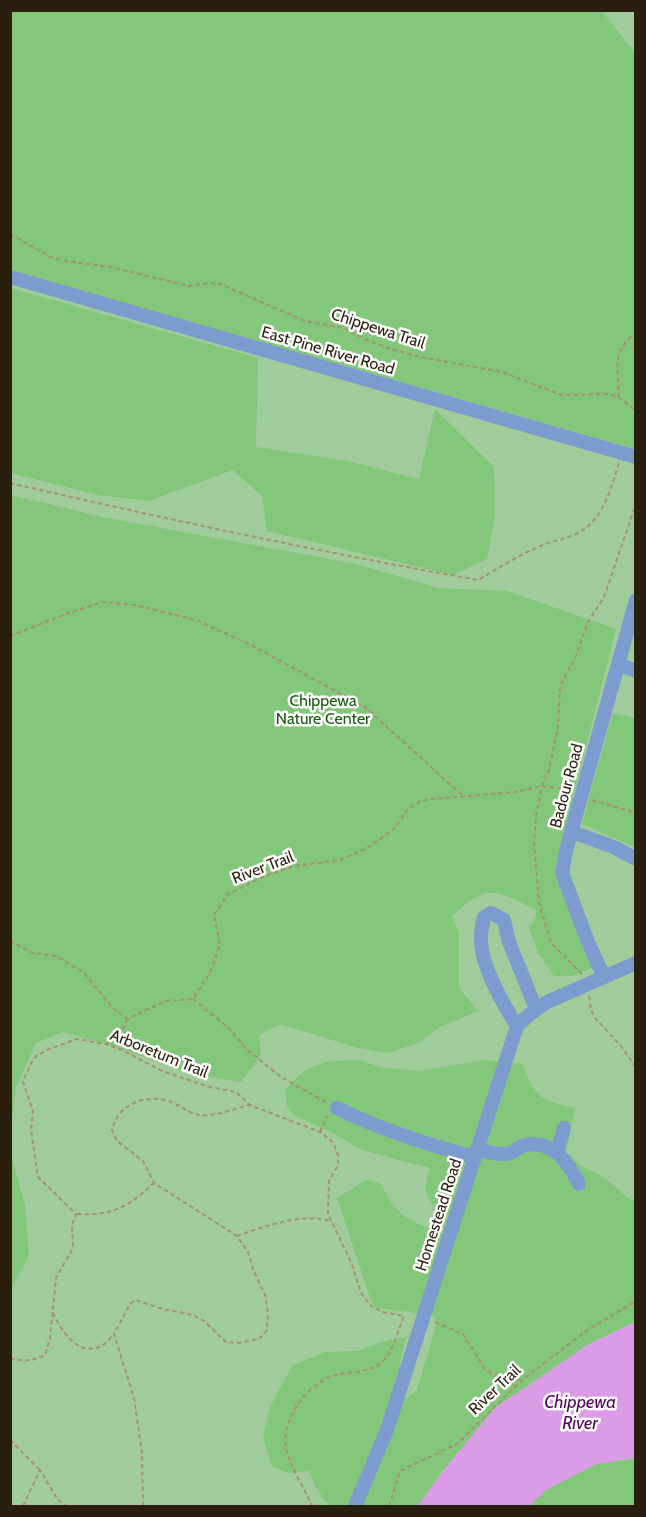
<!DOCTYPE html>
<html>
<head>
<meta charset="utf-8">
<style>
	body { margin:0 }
	#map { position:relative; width:646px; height:1517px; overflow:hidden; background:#fde0ae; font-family:Cabin,sans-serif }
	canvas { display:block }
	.frame { position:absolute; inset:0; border:12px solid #2a1f0c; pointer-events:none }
</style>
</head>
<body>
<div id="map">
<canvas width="646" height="1517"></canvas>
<div class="frame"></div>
</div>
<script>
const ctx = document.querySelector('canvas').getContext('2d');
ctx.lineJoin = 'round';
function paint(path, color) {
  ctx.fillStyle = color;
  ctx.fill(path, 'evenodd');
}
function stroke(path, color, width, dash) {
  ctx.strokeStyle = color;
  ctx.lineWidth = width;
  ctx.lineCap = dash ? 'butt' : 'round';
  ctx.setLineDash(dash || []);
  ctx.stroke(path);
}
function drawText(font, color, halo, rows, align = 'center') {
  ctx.font = font + ' Cabin,sans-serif';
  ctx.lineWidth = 5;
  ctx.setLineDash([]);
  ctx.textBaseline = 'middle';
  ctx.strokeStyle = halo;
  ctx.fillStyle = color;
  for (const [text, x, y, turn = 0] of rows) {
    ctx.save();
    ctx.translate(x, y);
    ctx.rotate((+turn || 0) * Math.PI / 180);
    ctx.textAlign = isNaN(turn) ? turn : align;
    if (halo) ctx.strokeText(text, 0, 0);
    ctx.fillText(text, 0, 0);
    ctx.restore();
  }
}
paint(new Path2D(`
	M10 11H635L636 1410 605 1506H11Z`), '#a0cb9a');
paint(new Path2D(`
	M10 11H602L635 53V449L11 271Z
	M11 288 258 358 256 447 348 461 419 479 435 409 494 467 495 516 487 559 453 575 267 531 262 496 233 470 148 501 99 495 11 473Z
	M11 495 102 517 356 564 438 588 507 591 616 629 573 797C563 854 573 913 592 968L571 976H554L538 953 529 928 536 917V910C494 889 486 883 452 917L459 933V988L478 1011 440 1027 416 1044 387 1053 355 1047 280 1024 259 1035 261 1055 241 1082 188 1073 113 1046 63 1032 36 1043 16 1087 11 1132Z
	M613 713 635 718V847L582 824Z
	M358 1060 381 1067 417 1071 485 1060 522 1064C535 1097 540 1100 575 1108L566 1152 581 1166 604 1177 629 1199 635 1201V1322L589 1344 495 1408 442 1472 418 1506H329L315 1486 309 1471 289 1473 272 1467 263 1437 270 1407 293 1365 325 1352 358 1351 381 1342 406 1337 394 1389 406 1399 417 1390 437 1322 433 1315 376 1308 370 1298 337 1198 366 1180 381 1184C394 1213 411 1225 443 1231V1217C426 1198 422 1193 430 1168L362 1150 333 1133 295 1116 287 1106 285 1091C308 1062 323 1061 358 1060Z
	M11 1155 25 1205 29 1255 11 1289Z
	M635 1458V1506H529L546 1490 596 1464Z`), '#83c77b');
paint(new Path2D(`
	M635 1322V1458L596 1464 546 1490 529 1506H418L442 1472 495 1408 589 1344Z`), '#dc9be7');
stroke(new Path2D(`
	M10 234 51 257 66 261 110 267 189 286 210 283 220 284 305 321 343 328 365 339 388 348 416 356 502 372 562 395 609 394 618 397 636 411
	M618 397C620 384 616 371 618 359 619 348 629 339 636 331
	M10 483C165 519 321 552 478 580 499 568 520 554 543 545 553 541 564 539 574 535 603 522 610 491 619 463
	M10 636 63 615 102 602 135 605 196 620 253 646 365 707 463 796
	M592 800 636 813
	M10 941 33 953 56 956 83 972 113 1008 127 1019 165 1001 193 999 211 971 220 945 214 915 228 894 265 876 294 866 340 860 367 848 394 829 407 810 422 800 515 792 542 786 570 790
	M582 974 553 945 549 937 539 903 534 842 536 817 542 786 549 770 558 726 560 686 576 656 587 624 604 597 636 504
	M589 996 591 1010 595 1018 621 1046 636 1068
	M193 999 231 1030 246 1049 281 1077 327 1103
	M107 1044 112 1035 124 1028 127 1019
	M320 1132 327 1116
	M77 1214C113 1216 128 1207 154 1183
	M237 1236C263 1227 305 1211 332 1222
	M53 1313C61 1330 77 1356 99 1347 105 1345 110 1338 114 1334
	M435 1322 463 1334 485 1369 501 1378 522 1380
	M10 1358C23 1362 33 1361 45 1355L50 1338 56 1278 73 1248 72 1225 76 1214 38 1177 31 1130 33 1111 23 1082 30 1065 36 1056 49 1049 77 1039 106 1044 122 1050 162 1071 210 1087 236 1092 250 1105 320 1132 333 1142 338 1155V1165L329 1181 328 1214 352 1264 361 1293 370 1305 382 1312 404 1316C398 1330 394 1351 382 1362 368 1375 347 1370 330 1377 305 1387 278 1424 287 1452 292 1471 305 1488 312 1506
	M10 1440 40 1470
	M23 1506 40 1470 58 1500 66 1506
	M143 1506 142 1453 134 1398 114 1334 130 1304 135 1300 163 1309 193 1315 204 1321 226 1342 238 1343 259 1339 267 1330 268 1313 265 1295 253 1269 248 1252 237 1236 154 1183 143 1161 117 1141 112 1130C117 1106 141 1095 165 1100 177 1102 187 1113 199 1115 215 1117 233 1109 249 1105
	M389 1506 400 1471 457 1444 522 1380 586 1331 636 1301`), '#a9936e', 2, [4.5, 3]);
stroke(new Path2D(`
	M10 277 636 457
	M618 664 636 671
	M572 832 616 848 636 859
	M604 977 588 942 562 873 566 851 636 600
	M517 1026C503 1004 479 962 481 936 481 930 483 923 484 917L491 913 504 920 509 942 536 1009
	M337 1108C381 1130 427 1144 474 1157
	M477 1149C486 1151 495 1155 505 1154 513 1154 518 1146 526 1145 553 1140 568 1162 579 1184
	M557 1152 564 1128
	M355 1506 387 1430 517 1026 530 1014 547 1002 636 963`), '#7e9bcf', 14);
drawText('16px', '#2a1f0c', '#fff', [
	["Chippewa Trail",378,329,18],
	["East Pine River Road",328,351,16],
	["Badour Road",567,786,-75],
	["River Trail",263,868,-21],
	["Arboretum Trail",159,1054,22],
	["Homestead Road",439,1215,-72],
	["River Trail",495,1390,-43]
]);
drawText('16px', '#175b10', '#fff', [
	["Chippewa",323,701],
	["Nature Center",323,719]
]);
drawText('italic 18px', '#550061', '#fff', [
	["Chippewa",580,1403],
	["River",580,1424]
]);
</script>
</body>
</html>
